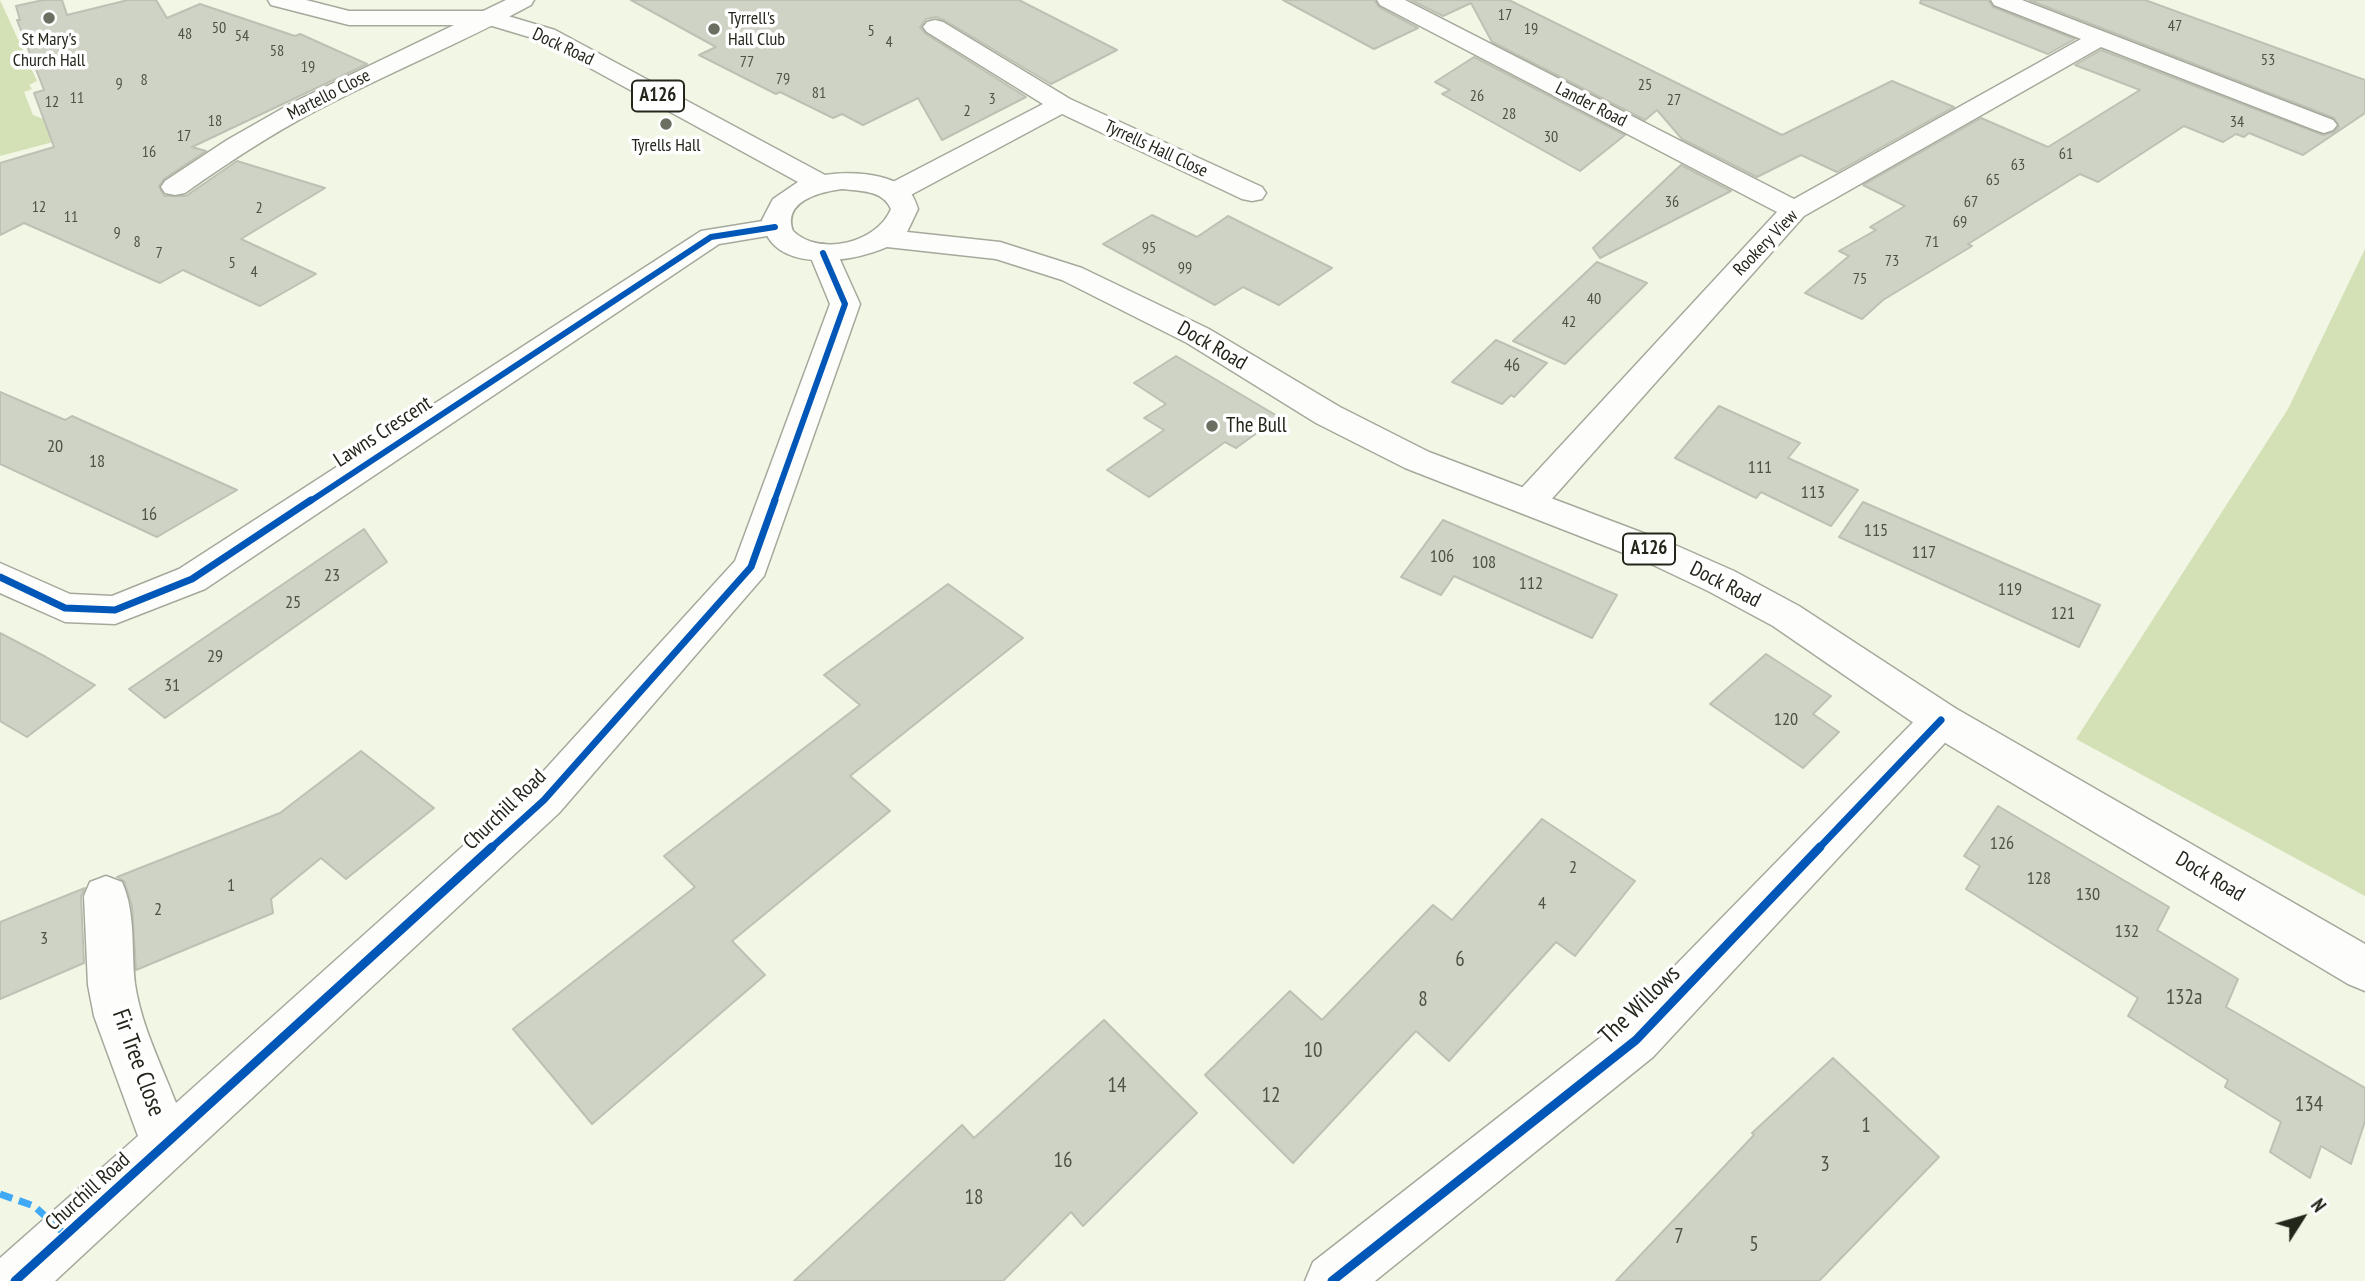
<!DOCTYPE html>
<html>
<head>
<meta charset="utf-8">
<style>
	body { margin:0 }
	#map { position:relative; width:2365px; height:1281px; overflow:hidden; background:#f1f6e5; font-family:"PT Sans Narrow",sans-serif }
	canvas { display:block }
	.north { position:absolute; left:2267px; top:1183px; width:70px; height:70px; -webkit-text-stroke:5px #fff; paint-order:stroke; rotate:53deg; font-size:19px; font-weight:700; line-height:28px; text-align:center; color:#23261b }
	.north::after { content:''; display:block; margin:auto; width:24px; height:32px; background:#23261b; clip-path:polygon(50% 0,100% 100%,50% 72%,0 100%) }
</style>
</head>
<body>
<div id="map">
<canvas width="2365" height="1281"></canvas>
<div class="north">N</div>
</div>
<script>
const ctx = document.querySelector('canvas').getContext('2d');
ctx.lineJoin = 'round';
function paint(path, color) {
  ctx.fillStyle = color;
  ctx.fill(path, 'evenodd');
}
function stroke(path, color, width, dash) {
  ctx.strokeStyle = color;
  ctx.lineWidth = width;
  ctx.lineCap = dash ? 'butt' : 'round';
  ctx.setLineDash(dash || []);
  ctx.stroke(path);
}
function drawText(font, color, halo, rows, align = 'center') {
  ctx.font = font + ' "PT Sans Narrow",sans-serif';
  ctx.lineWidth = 7;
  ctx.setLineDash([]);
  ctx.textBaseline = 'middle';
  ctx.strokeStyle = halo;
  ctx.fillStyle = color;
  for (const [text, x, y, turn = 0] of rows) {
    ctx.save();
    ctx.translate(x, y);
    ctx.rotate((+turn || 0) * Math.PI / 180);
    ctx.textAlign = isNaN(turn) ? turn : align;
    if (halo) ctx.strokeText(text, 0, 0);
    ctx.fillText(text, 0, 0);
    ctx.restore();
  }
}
paint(new Path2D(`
	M0 0 37 81 29 85 32 89 24 92 33 115 46 120 57 141 0 156Z
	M2365 249V896L2076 739 2288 409Z`), '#d4e0b5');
const building = new Path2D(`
	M43 0H62L67 15 128 0H156L167 18 200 4 295 36 300 34 367 64 192 147 206 151 164 179 159 186 164 196H186L237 161 325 188 241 239 316 274 260 306 183 270 160 283 24 223 0 235V163L54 147 34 93 44 90 17 20H20L16 6Z
	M631 0H1019L1117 50 1051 84 944 20 936 17 926 19 920 27 926 34 1026 97 942 140 918 98 863 125 842 114 833 118 780 92 776 94 699 55 716 47Z
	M1283 0H1374L1379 7 1418 28 1374 49Z
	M1411 0H1509L1782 135 1892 81 1954 107 1837 172 1801 155 1757 177 1682 139 1657 110 1645 120 1492 42 1471 3 1443 16Z
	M1921 0H1988L1993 7 2075 39 2048 54 1920 3Z
	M2029 0H2145L2365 80V113L2303 155 2249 133 2244 137 2236 134 2223 142 2184 126 2098 182 2080 174 1968 244 1972 246 1883 300 1862 319 1805 293 1849 256 1839 251 1876 230 1870 227 1905 206 1863 185 1981 118 2048 147 2140 90 2075 65 2101 50 2323 135 2334 132 2339 127 2334 118Z
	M1474 57 1625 135 1580 171 1442 94 1450 90 1435 82Z
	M1681 165 1731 191 1600 258 1593 248Z
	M1152 215 1197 237 1228 216 1332 268 1279 305 1243 287 1215 305 1103 244Z
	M1597 262 1647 283 1565 364 1513 341Z
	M1496 340 1547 363 1514 397 1511 395 1502 404 1452 382Z
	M1176 356 1279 417 1236 448 1225 442 1149 497 1107 470 1164 430 1144 418 1166 404 1134 383Z
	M0 392 65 420 72 416 237 490 157 537 0 464Z
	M1719 406 1800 443 1788 458 1858 490 1831 526 1761 492 1756 498 1675 458Z
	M1863 502 2100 605 2079 647 1839 537Z
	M1443 520 1617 595 1592 638 1454 576 1441 595 1401 577Z
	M364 529 387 562 165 718 129 689Z
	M948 584 1023 638 850 776 890 811 732 941 765 975 592 1124 513 1029 695 887 664 856 860 705 824 675Z
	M0 633 46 657 95 685 27 737 0 721Z
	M1766 654 1831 696 1813 714 1839 732 1803 768 1710 704Z
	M361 751 434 808 346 879 321 858 271 899 273 913 136 970 132 906 124 881 117 877 280 813Z
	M1998 806 2169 907 2157 930 2238 979 2226 1007 2365 1088V1121L2351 1164 2321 1146 2310 1178 2270 1152 2281 1122 2225 1087 2228 1080 2128 1016 2138 998 1966 889 1980 866 1964 856Z
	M1542 819 1635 881 1575 956 1556 942 1449 1061 1416 1031 1293 1163 1205 1075 1290 991 1322 1020 1433 905 1452 920Z
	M85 888 81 896 84 963 0 999V922Z
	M1104 1020 1197 1113 1083 1226 1071 1212 1003 1281H794L962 1125 974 1138Z
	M1833 1058 1939 1157 1819 1281H1616L1754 1135 1752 1133Z`);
paint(building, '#cfd3c6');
stroke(building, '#bdc1b4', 2);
const minor = new Path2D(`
	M506 0H534L531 5C467 40 400 68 335 101 282 127 233 159 185 193L175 195 165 193 161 187 165 181 227 140 292 103Z
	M1377 0H1405L1794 199 2081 39 1994 5 1991 0H2022L2333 120 2337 125 2333 130 2324 133 2315 130 2101 47 1804 216 1541 511 1529 514 1517 511 1511 502 1517 493 1777 212 1380 5Z
	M935 20 943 22 1070 99 1262 187 1266 193 1262 199 1252 201 1242 199 1062 114 905 198 895 200 885 198 881 192 885 186 1043 104 927 32 923 27 927 22Z
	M775 219 785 221 789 227 785 233 719 244 205 589 115 624 65 622 0 593V563L70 594 112 596 179 569 701 231Z
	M823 244 833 247 837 253 860 304 764 576 559 813 55 1281H0V1258L138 1136 94 1016 88 985 84 896 90 882 106 876 122 882C136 913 131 951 135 984 141 1025 161 1064 176 1103L529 787 735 561 830 304 809 253 813 247Z
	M1941 704 1955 708 1961 720 1955 732 1653 1057 1375 1281H1305L1313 1262 1619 1023 1927 708Z`);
const primary = new Path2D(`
	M268 0H306L349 11H491L555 30 825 175C849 171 887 173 907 189 913 194 916 203 918 209L907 232 1000 242 1082 268 1209 329 1340 407 1429 452 1675 545 1734 571 1799 606 1955 708 2365 944V991L2348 984 1927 732 1773 626 1708 591 1649 563 1405 468 1316 423 1187 343 1062 280 996 259 887 247C852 263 770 275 762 220L773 199 798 182 539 40 489 25H349L271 5ZM842 189C860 191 883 190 891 209 877 243 820 257 793 231 782 201 820 192 842 189Z`);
stroke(minor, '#a5a99c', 3);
stroke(primary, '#a5a99c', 3);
paint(minor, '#fdfefb');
paint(primary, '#fdfefb');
stroke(new Path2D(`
	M0 1194 34 1206 66 1235`), '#3fa9f5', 7, [13, 7]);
stroke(new Path2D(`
	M309 502 711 237 775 227
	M774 502 845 304 823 253`), '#0057b8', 6);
stroke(new Path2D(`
	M0 577 65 608 115 610 192 579 311 500
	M490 849 544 800 751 567 775 500
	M1818 849 1941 720`), '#0057b8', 7);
stroke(new Path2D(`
	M15 1281 492 847
	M1332 1281 1636 1040 1820 847`), '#0057b8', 9);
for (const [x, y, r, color] of [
	[49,18,7,"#6b6f62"],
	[714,29,7,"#6b6f62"],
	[666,124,7,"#6b6f62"],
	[1212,426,7,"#6b6f62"]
]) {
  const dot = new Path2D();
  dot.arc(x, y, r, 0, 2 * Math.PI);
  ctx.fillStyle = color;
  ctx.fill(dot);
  stroke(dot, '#fff', 2.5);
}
drawText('16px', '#4e5146', null, [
	["17",1505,15],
	["47",2175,26],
	["50",219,28],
	["19",1531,29],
	["5",871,31],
	["48",185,34],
	["54",242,36],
	["4",889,42],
	["58",277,51],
	["53",2268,60],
	["77",747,62],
	["19",308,67],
	["79",783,79],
	["8",144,80],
	["9",119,84],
	["25",1645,85],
	["81",819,93],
	["26",1477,96],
	["11",77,98],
	["3",992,99],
	["27",1674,100],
	["12",52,102],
	["2",967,111],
	["28",1509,114],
	["18",215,121],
	["34",2237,122],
	["17",184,136],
	["30",1551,137],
	["16",149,152],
	["61",2066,154],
	["63",2018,165],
	["65",1993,180],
	["36",1672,202],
	["67",1971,202],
	["12",39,207],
	["2",259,208],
	["11",71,217],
	["69",1960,222],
	["9",117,233],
	["8",137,242],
	["71",1932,242],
	["95",1149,248],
	["7",159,253],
	["73",1892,261],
	["5",232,263],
	["99",1185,268],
	["4",254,272],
	["75",1860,279],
	["40",1594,299],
	["42",1569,322]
]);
drawText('18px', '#23261b', '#fff', [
	["Tyrrell's",728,19,"left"],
	["Hall Club",728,40,"left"],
	["St Mary's",49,40],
	["Church Hall",49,61],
	["Tyrells Hall",666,146]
]);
drawText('18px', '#23261b', '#fff', [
	["Dock Road",563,47,25],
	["Martello Close",329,95,-27],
	["Lander Road",1591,105,27],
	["Tyrrells Hall Close",1156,149,25],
	["Rookery View",1766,243,-46]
]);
drawText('18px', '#4e5146', null, [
	["46",1512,366],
	["20",55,447],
	["18",97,462],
	["111",1760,468],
	["113",1813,493],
	["16",149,515],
	["115",1876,531],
	["117",1924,553],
	["106",1442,557],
	["108",1484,563],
	["23",332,576],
	["112",1531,584],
	["119",2010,590],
	["25",293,603],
	["121",2063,614],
	["29",215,657],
	["31",172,686],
	["120",1786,720],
	["126",2002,844],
	["2",1573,868],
	["128",2039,879],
	["1",231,886],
	["130",2088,895],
	["4",1542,904],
	["2",158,910],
	["132",2127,932],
	["3",44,939]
]);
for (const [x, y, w] of [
	[658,96,52],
	[1649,549,52]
]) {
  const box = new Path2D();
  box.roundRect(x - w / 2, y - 15.5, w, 31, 5);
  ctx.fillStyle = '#fff';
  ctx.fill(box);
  stroke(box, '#23261b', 2);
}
drawText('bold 19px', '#23261b', null, [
	["A126",658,96],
	["A126",1649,549]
]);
drawText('21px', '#23261b', '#fff', [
	["Dock Road",1212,346,30],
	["Lawns Crescent",383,432,-33],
	["Dock Road",1725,585,27],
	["Churchill Road",505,810,-44],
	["Dock Road",2210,877,31],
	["Churchill Road",88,1192,-42]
]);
drawText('21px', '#23261b', '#fff', [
	["The Bull",1226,426]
], 'left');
drawText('21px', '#4e5146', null, [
	["6",1460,960],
	["132a",2184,998],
	["8",1423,1000],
	["10",1313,1051],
	["14",1117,1086],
	["12",1271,1096],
	["134",2309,1105],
	["1",1866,1126],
	["16",1063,1161],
	["3",1825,1165],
	["18",974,1198],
	["7",1679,1237],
	["5",1754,1245]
]);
drawText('24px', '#23261b', '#fff', [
	["The Willows",1640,1005,-44],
	["Fir Tree Close",138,1063,70]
]);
</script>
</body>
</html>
